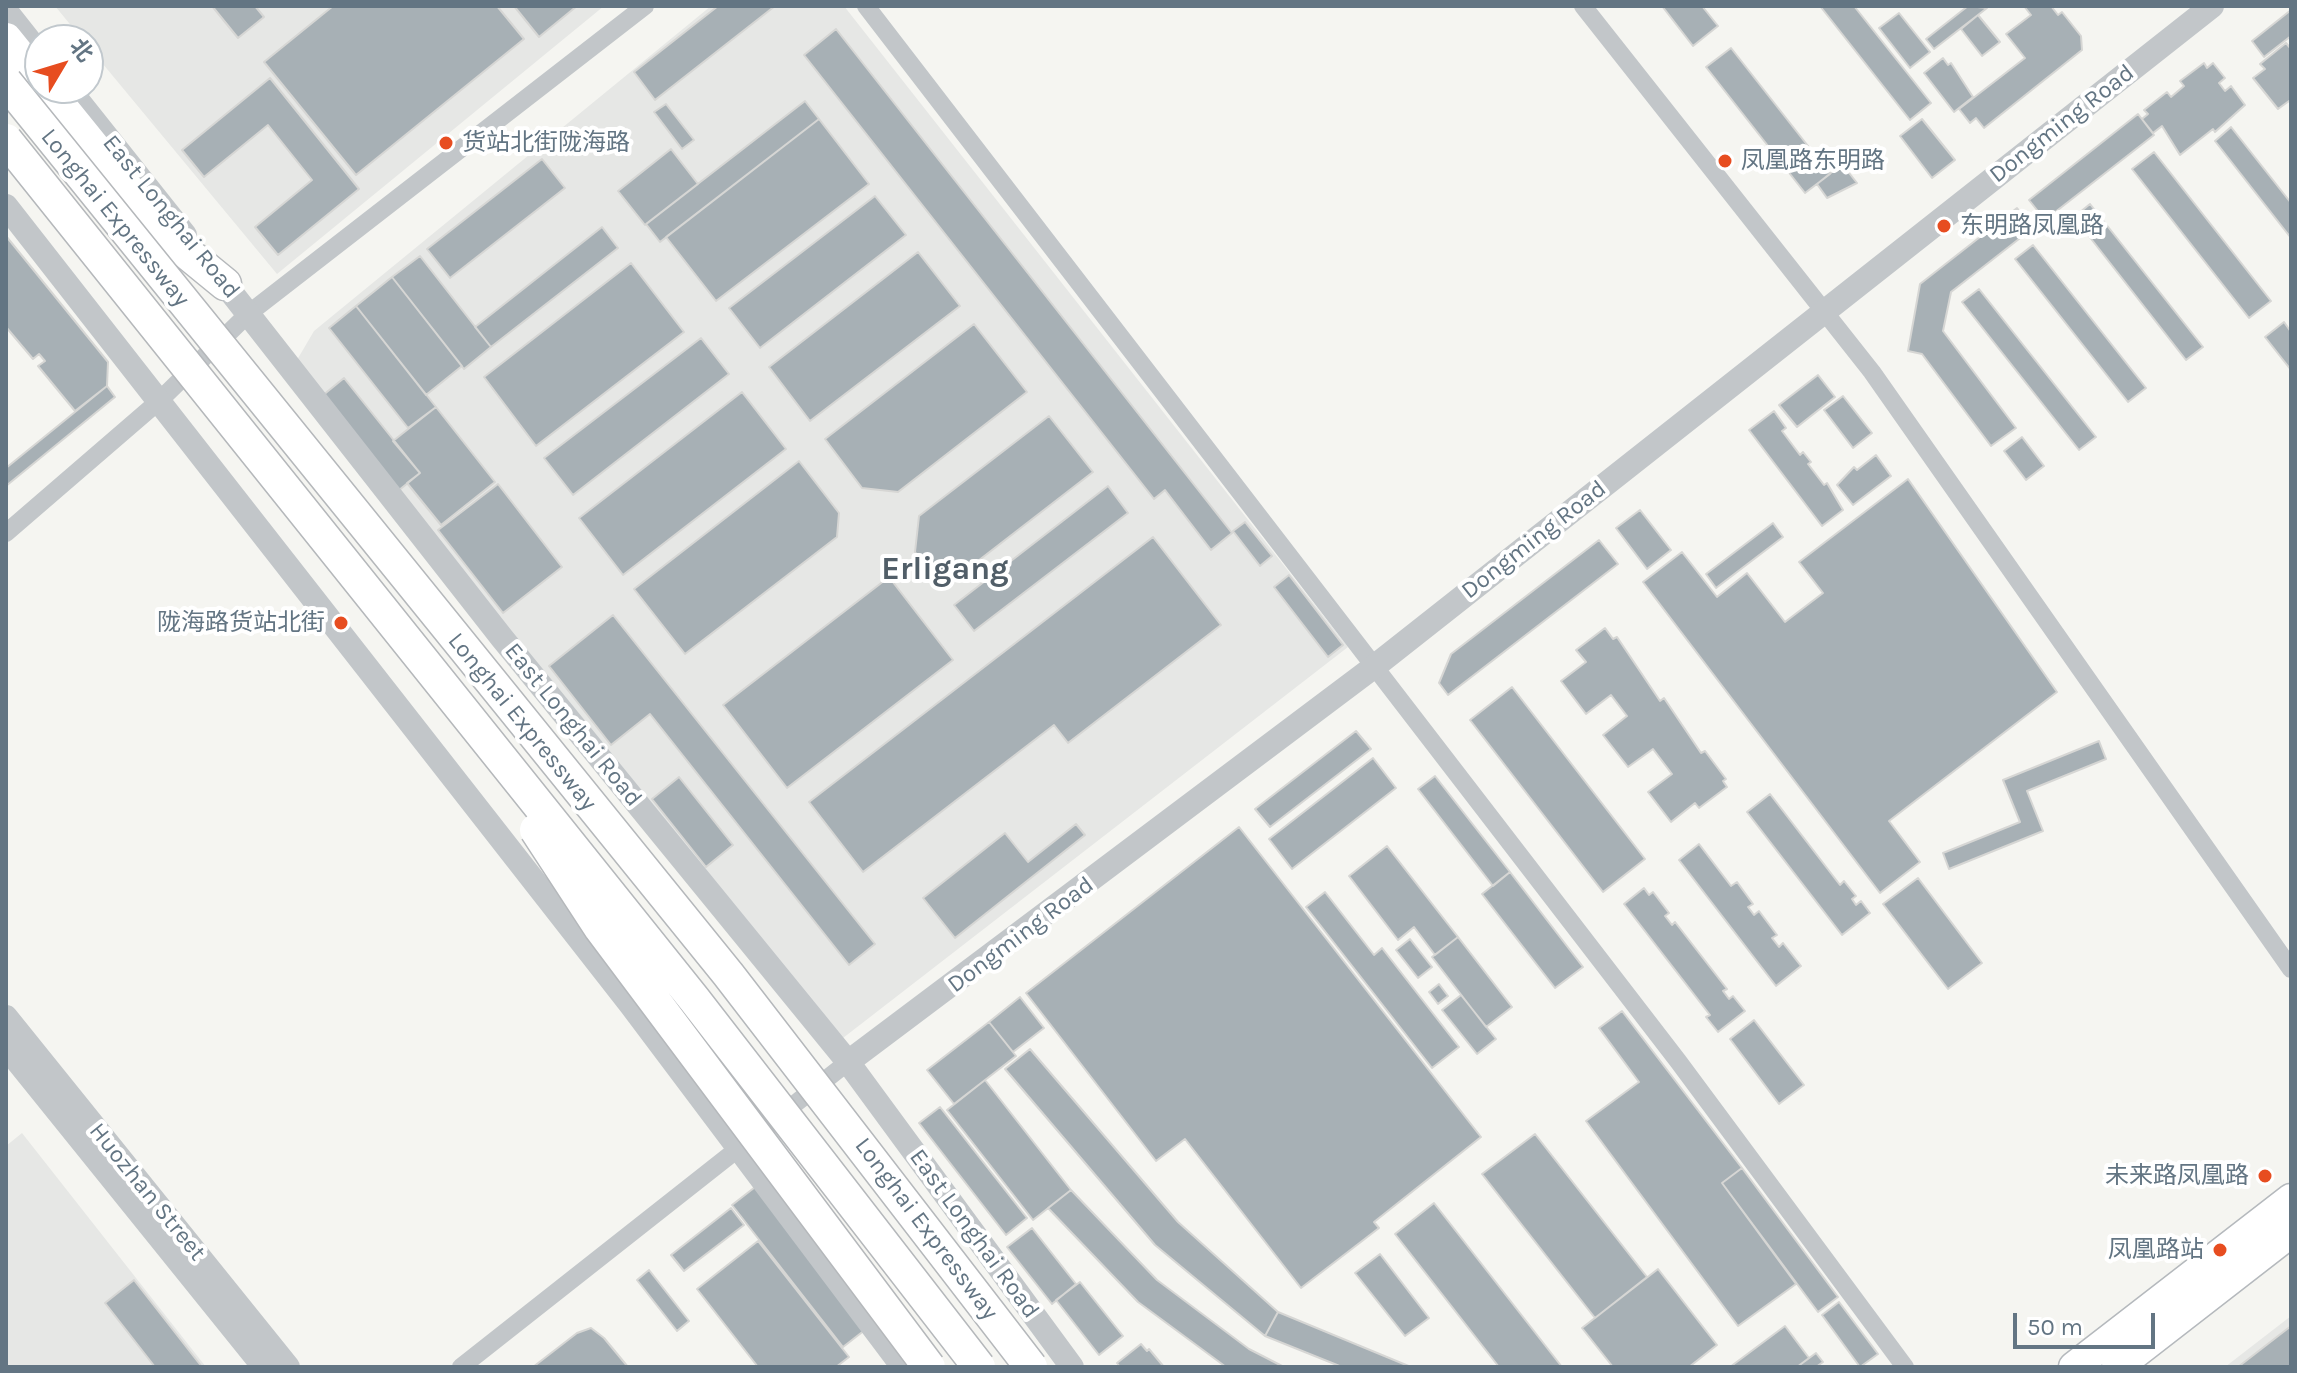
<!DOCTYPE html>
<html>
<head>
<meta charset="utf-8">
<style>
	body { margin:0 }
	#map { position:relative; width:2297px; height:1373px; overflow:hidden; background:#f5f5f1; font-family:Karla,"Noto Sans SC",sans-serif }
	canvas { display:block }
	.frame { position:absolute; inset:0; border:8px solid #637583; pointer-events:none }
	.north { position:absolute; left:24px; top:24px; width:80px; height:80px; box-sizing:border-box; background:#fff; border:2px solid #c1c8cd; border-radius:50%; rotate:52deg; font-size:22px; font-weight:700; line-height:32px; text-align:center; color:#637583 }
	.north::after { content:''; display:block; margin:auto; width:28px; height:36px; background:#e74d20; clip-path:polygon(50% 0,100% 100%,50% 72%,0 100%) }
	.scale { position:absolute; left:2013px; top:1313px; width:142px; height:36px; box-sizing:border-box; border:4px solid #637583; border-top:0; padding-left:10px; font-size:24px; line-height:28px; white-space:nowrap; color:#637583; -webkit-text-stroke:6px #fff; paint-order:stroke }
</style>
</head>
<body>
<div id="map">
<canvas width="2297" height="1373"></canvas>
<div class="frame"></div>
<div class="north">北</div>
<div class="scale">50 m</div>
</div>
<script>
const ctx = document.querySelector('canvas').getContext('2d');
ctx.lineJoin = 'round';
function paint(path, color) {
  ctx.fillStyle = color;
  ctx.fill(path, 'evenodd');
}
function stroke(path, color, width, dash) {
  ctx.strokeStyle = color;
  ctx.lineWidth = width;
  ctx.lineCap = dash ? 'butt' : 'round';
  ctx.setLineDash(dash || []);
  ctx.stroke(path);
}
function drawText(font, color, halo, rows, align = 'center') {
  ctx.font = font + ' Karla,"Noto Sans SC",sans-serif';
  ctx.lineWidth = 8;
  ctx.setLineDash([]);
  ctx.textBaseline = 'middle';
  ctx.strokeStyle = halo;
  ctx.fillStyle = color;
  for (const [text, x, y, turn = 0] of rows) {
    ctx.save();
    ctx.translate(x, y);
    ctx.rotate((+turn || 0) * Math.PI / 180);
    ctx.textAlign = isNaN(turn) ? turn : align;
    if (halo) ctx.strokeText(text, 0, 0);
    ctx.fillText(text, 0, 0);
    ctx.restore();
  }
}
paint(new Path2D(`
	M55 6H604L277 274 88 46V40H83Z
	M711 6H844L1348 647 843 1038 300 376 297 360 314 331Z
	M22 1133 206 1367H6V1146Z
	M2291 1316V1367H2225Z`), '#e6e7e5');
const building = new Path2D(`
	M212 6H255L264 17 238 38Z
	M333 6H497L524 39 356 175 264 62Z
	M514 6H577L539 37Z
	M718 6H775L655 100 634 72Z
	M1662 6H1702L1718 26 1693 46Z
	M1820 6H1854L1931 103 1910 120Z
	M1968 6 1987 8 1934 49 1926 39Z
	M2024 6H2051L2058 15 2062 12 2081 36 2082 50 1984 128 1976 118 1970 123 1959 109 2025 58 2006 34 2031 15Z
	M2291 10V36L2264 57 2252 41Z
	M1899 13 1930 52 1910 68 1879 28Z
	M1978 15 2000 42 1982 56 1961 29Z
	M836 29 1232 533 1211 550 1165 490 1154 499 804 55Z
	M2286 43 2291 49V103L2289 101 2278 109 2253 78 2265 69 2260 64Z
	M1731 48 1830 174 1805 193 1706 67Z
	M1943 58 1948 65 1951 63 1973 97 1954 112 1924 73Z
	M2204 63 2207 68 2213 63 2225 78 2219 83 2225 91 2231 86 2245 105 2215 132 2213 129 2180 155 2162 126 2153 133 2142 119 2148 114 2144 110 2167 92 2171 97 2184 86 2180 81Z
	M270 78 359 189 278 255 255 227 312 180 268 125 204 177 182 150Z
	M805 101 819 119 660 242 646 224Z
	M666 104 694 140 682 149 654 112Z
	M2138 114 2154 135 2045 220 2029 200Z
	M819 119 869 184 716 301 666 237Z
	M1922 119 1955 160 1932 178 1900 136Z
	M2231 127 2291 203V238L2215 141Z
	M671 149 698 184 645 225 618 191Z
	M2154 152 2271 301 2249 318 2132 169Z
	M542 159 565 188 450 278 427 249Z
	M1842 164 1857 183 1827 198 1817 184Z
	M875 196 906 235 760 348 729 308Z
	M2090 204 2203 347 2186 360 2074 217Z
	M2017 208 2033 228 1951 292 1943 331 2016 428 1991 446 1922 354 1908 351 1920 284Z
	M602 227 618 248 491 347 475 327Z
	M6 236 108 362 107 386 75 411 38 366 45 361 39 354 33 359 6 327Z
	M2033 245 2146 388 2128 402 2015 259Z
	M918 252 960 306 810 421 769 367Z
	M420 256 491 347 464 369 392 277Z
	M631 263 684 332 536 446 484 377Z
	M392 277 462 366 426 395 356 306Z
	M1979 289 2096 437 2079 450 1962 302Z
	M356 306 436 407 408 428 329 328Z
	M2284 322 2291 332V370L2265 337Z
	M974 324 1027 392 898 492 862 488 825 439Z
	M701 338 729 374 573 495 544 458Z
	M1818 375 1835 397 1797 427 1779 405Z
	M344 378 420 473 398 491 322 396Z
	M107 386 115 397 6 486V468Z
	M742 392 786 449 623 575 579 518Z
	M1843 396 1872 433 1853 448 1824 410Z
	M436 407 495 482 441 525 407 483 420 473 393 441Z
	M1774 411 1786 428 1782 431 1800 455 1803 452 1811 462 1808 464 1824 485 1827 483 1843 510 1822 526 1749 430Z
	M1049 416 1093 472 943 588 915 552 919 516Z
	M2022 437 2044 466 2026 480 2004 451Z
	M1876 455 1891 476 1853 505 1837 485 1854 467 1857 470Z
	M799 461 839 513 837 537 685 654 634 589Z
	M1908 479 2057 692 1889 821 1920 862 1880 893 1643 582 1682 552 1717 597 1747 573 1785 622 1823 593 1799 562Z
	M498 484 562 567 503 613 438 530Z
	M1108 486 1128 513 974 631 954 605Z
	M1640 510 1671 550 1647 569 1616 528Z
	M1245 522 1272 556 1260 566 1233 531Z
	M1773 523 1783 537 1716 588 1706 574Z
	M1153 537 1221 625 1068 743 1054 725 863 872 809 802Z
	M1599 540 1618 564 1448 695 1439 683 1451 654Z
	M1289 575 1343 645 1328 657 1274 587Z
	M889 577 953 660 787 788 723 705Z
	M613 615 875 944 849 965 650 714 611 745 549 666Z
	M1605 628 1613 639 1617 637 1660 701 1664 698 1701 753 1705 751 1726 779 1723 781 1727 787 1699 808 1695 803 1671 822 1648 792 1672 774 1653 749 1628 767 1603 735 1627 716 1611 695 1586 714 1561 681 1586 662 1576 650Z
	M1512 687 1645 859 1603 892 1470 720Z
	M1356 731 1371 749 1270 827 1255 809Z
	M2099 741 2106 759 2027 791 2043 831 1949 869 1943 853 2020 822 2003 780Z
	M1373 758 1396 788 1292 869 1269 839Z
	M1435 776 1510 872 1493 886 1418 789Z
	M679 777 733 845 706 867 652 799Z
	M1770 794 1840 885 1844 881 1856 896 1852 899 1856 905 1861 901 1870 913 1842 935 1747 812Z
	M1076 824 1085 835 955 938 923 898 1005 833 1028 862Z
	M1239 827 1481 1137 1374 1222 1379 1228 1301 1288 1185 1139 1156 1161 1026 993Z
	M1699 844 1731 886 1737 882 1753 904 1748 907 1754 915 1759 911 1777 935 1772 938 1779 947 1783 943 1801 966 1776 986 1679 860Z
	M1387 846 1458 937 1435 955 1414 927 1398 940 1349 876Z
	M1510 872 1583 967 1555 988 1482 894Z
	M1918 878 1982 963 1948 989 1883 904Z
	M1644 888 1649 895 1653 892 1669 913 1665 916 1672 925 1675 922 1727 989 1723 991 1729 999 1733 996 1745 1011 1718 1032 1706 1017 1710 1015 1624 904Z
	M1325 892 1374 955 1382 948 1459 1047 1432 1068 1306 907Z
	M1458 937 1512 1007 1486 1027 1432 957Z
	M1410 939 1432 967 1418 978 1396 950Z
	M1439 984 1448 996 1438 1004 1429 992Z
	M1461 995 1496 1039 1477 1054 1442 1010Z
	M1020 997 1044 1028 1013 1052 989 1022Z
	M1622 1011 1742 1168 1722 1183 1796 1284 1738 1326 1586 1121 1639 1082 1599 1028Z
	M1754 1020 1804 1085 1779 1104 1730 1039Z
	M989 1022 1016 1056 954 1104 927 1070Z
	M1030 1049 1178 1222 1278 1312 1265 1336 1155 1245 1005 1069Z
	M985 1080 1071 1190 1033 1220 947 1110Z
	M940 1107 1027 1218 1006 1235 919 1123Z
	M1535 1134 1647 1277 1595 1318 1482 1174Z
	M1742 1168 1838 1297 1818 1312 1722 1183Z
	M759 1184 870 1326 843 1347 732 1205Z
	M1071 1190 1157 1280 1249 1349 1284 1367H1226L1138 1302 1048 1208Z
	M1434 1203 1562 1367H1499L1395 1234Z
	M731 1208 744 1225 684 1271 671 1255Z
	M1032 1228 1076 1284 1052 1304 1007 1247Z
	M758 1241 849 1357 836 1367H758L697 1289Z
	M1380 1254 1429 1318 1405 1336 1355 1273Z
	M1658 1269 1717 1345 1689 1367H1613L1582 1328Z
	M649 1270 689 1321 677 1331 637 1280Z
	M134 1280 202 1367H155L105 1303Z
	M1080 1282 1123 1336 1099 1355 1056 1300Z
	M1839 1302 1878 1354 1860 1367 1822 1315Z
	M1278 1312 1411 1367H1342L1265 1336Z
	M1785 1326 1809 1358 1797 1367H1730Z
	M2291 1326V1367H2238Z
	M591 1328 604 1338 628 1367H533L577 1333Z
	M1141 1344 1147 1351 1149 1349 1164 1367H1120L1117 1363Z
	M1816 1353 1823 1362 1816 1367H1797Z`);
paint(building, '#a7b0b5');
stroke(building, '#d6d6d4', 2);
const primary = new Path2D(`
	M2074 1367 2291 1199
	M2117 1367 2291 1232`);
const trunk = new Path2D(`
	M6 39 40 81
	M46 88 165 235 225 284`);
stroke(primary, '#b5b9bd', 33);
stroke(trunk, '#b5b8bb', 35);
stroke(new Path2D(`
	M866 6 1678 1061 1905 1367
	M1583 6 1872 372 2291 969
	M6 533 159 401 248 314 645 6
	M461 1367 848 1062`), '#c2c6c9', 18);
stroke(new Path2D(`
	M6 11 40 54
	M68 88 185 235
	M6 206 631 1005 903 1367
	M216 273 502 638 848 1062 1072 1367
	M6 1017 288 1367
	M6 1047 264 1367
	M848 1062 1375 666 2212 6`), '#c2c6c9', 24);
stroke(primary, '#fff', 30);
stroke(trunk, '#fff', 32);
const trunkBridge = new Path2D(`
	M6 82 728 974 1031 1367
	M6 140 694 999 979 1367
	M536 830 600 928 929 1367`);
stroke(trunkBridge, '#b5b8bb', 35, []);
stroke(trunkBridge, '#fff', 32);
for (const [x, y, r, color] of [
	[446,143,8,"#e74d20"],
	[1725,161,8,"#e74d20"],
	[1944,226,8,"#e74d20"],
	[341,623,8,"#e74d20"],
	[2265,1176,8,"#e74d20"],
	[2220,1250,8,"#e74d20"]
]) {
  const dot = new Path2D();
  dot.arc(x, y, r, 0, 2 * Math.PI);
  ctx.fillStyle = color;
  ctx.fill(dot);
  stroke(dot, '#fff', 3);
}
drawText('24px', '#637583', '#fff', [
	["Dongming Road",2062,124,-38],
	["East Longhai Road",171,217,51],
	["Longhai Expressway",115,218,51],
	["Dongming Road",1534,540,-38],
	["Longhai Expressway",522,722,51],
	["East Longhai Road",573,725,51],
	["Dongming Road",1021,935,-37],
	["Huozhan Street",147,1192,51],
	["Longhai Expressway",926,1229,53],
	["East Longhai Road",974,1234,54]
]);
drawText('24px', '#637583', '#fff', [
	["货站北街陇海路",462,143],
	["凤凰路东明路",1741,161],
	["东明路凤凰路",1960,226],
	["陇海路货站北街",325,623,"right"],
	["未来路凤凰路",2249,1176,"right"],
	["凤凰路站",2204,1250,"right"]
], 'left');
drawText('bold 32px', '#515e68', '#fff', [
	["Erligang",945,570]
]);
</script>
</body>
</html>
